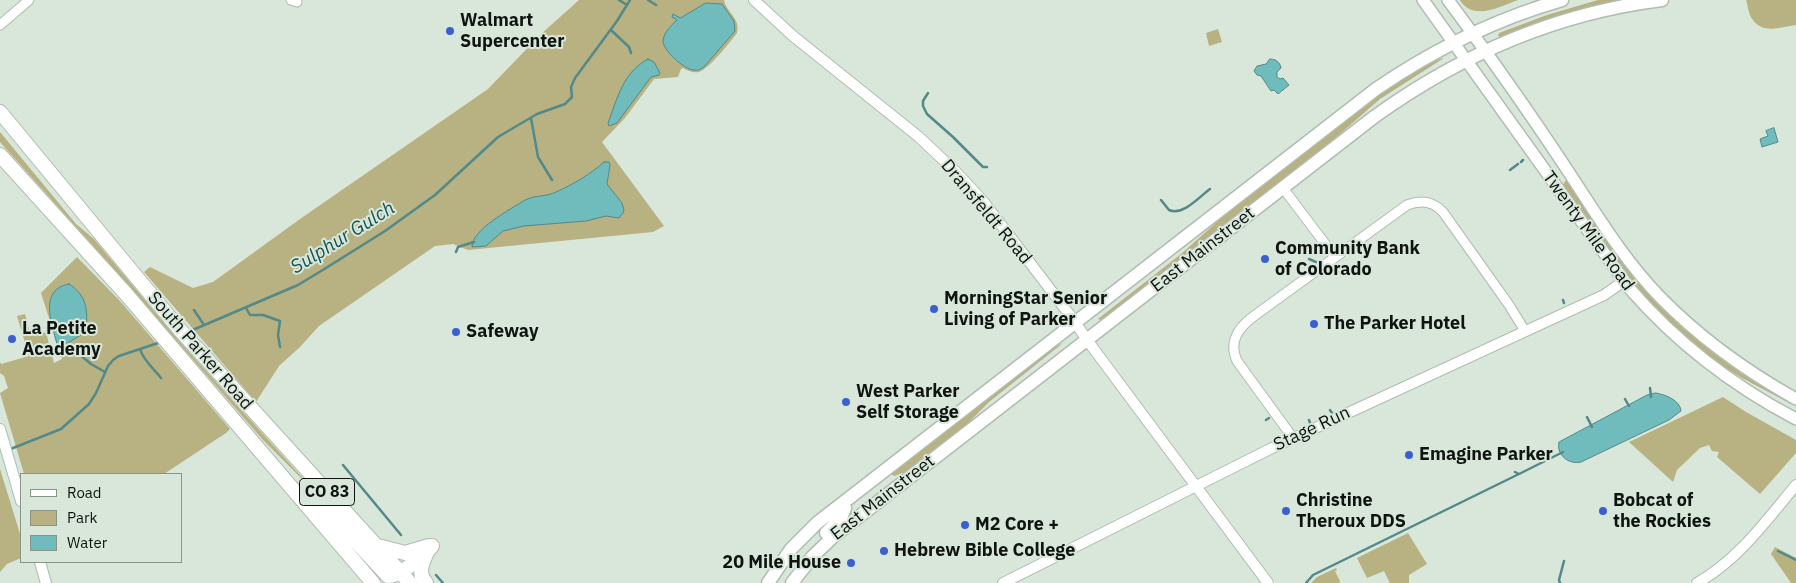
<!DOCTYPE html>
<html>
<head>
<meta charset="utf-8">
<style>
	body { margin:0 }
	#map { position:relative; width:1796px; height:583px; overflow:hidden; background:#d9e7db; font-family:"IBM Plex Sans",sans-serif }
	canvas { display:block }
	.legend { position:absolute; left:20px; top:473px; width:162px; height:90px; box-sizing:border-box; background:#d9e7db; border:1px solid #88938a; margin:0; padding:6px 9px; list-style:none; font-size:15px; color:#0f1410 }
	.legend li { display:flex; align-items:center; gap:10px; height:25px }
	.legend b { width:25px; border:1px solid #88938a }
</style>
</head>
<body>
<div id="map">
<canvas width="1796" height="583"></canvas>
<ul class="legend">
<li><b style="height:6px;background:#fff"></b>Road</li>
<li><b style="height:14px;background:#b8b182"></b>Park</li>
<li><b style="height:14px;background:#70bbbb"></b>Water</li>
</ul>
</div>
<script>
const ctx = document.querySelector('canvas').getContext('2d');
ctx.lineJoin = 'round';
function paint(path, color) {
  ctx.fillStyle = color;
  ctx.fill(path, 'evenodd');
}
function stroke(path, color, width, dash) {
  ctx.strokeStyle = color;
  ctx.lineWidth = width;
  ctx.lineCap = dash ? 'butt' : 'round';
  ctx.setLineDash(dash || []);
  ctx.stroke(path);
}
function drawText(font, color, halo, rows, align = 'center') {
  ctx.font = font + ' "IBM Plex Sans",sans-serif';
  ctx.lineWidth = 4;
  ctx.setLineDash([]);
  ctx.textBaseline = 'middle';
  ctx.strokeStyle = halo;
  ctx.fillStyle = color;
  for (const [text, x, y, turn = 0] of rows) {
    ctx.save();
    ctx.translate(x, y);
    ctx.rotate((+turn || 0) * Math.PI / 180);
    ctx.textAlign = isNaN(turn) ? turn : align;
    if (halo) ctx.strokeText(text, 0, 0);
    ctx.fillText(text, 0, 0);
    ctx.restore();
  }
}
paint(new Path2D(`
	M579 0H724C727 13 741 19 737 33 730 42 709 69 699 72 693 73 688 71 683 68L681 69 678 77 654 79 625 118 602 142 664 226 653 232 468 250 453 244 435 246 319 326 300 347 279 366 256 402 144 272 150 267 193 288 213 282 300 219 488 89 541 34Z
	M1460 0H1518C1501 6 1473 22 1460 0Z
	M1598 0H1623L1565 14 1501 37 1498 36 1499 33 1547 15Z
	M1746 0H1796V25C1779 27 1760 36 1750 15 1748 11 1748 5 1746 0Z
	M1218 29 1222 42 1209 46 1206 33Z
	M1444 58 1380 99 1317 154 1115 310 1100 320 1098 319 1181 254 1236 205 1356 111 1410 73 1432 61Z
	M0 132 76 224 94 239 180 342 318 495 263 440 135 293 0 142Z
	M1566 180 1568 181 1683 326 1727 363 1796 407C1768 391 1737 377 1711 358 1649 312 1606 248 1562 186Z
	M77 257 120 301 230 429 226 433 164 474H24L0 393 8 388 4 376 0 373V362L1 364 29 356 17 316 25 314 31 336 46 332 54 363 62 359 41 293Z
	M1063 343 989 402 962 429 908 471 894 476 891 474 1053 348Z
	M1723 397 1746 412 1796 440V453L1760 494 1717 457 1719 452 1712 451 1709 445 1700 448 1677 470 1673 482 1629 442Z
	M0 469 21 537V558L7 564 0 572Z
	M1408 533 1427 564 1409 575V583H1390L1384 571 1367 578 1357 558Z
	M1775 547 1796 558V583H1791L1771 554Z
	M1336 568 1337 570 1335 571 1340 581 1339 583H1311L1317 577Z`), '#b8b182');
const water = new Path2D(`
	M706 3 722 4 734 21 735 31 704 67C701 69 698 71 693 70 684 69 662 50 663 40 665 31 671 26 677 20L672 17 673 14 680 18Z
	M648 59 654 62 660 73 659 75 651 77 617 123 609 126 608 123C617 99 623 72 648 59Z
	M1270 59C1276 59 1280 62 1281 68L1277 72V77L1280 79 1283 78 1289 85 1278 94 1274 90 1271 91 1261 76 1257 75 1254 71 1257 66 1266 64Z
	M1774 128 1778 142 1762 147 1760 139 1768 136 1766 131Z
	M604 162H609L610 165 607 184 622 203 624 210 623 213 619 218 606 216 586 221 524 226 503 231 486 246 472 247C471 230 511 209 525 200 535 195 546 197 556 192 572 185 591 174 604 162Z
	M69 284C87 295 88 311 86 329L84 333 63 346 57 344C51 322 39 289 69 284Z
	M1656 393C1666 395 1680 400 1681 411L1669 420 1581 462C1569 465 1556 455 1559 442L1647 395Z`);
paint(water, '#70bbbb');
stroke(water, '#538988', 1);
stroke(new Path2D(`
	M619 0 627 5
	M648 0 656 5
	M611 30 629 47 631 53
	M928 93 923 101V106L927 114 953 137 983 167H987
	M531 118 538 157 552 180
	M1521 162 1523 160
	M1510 170 1518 164
	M1161 200 1169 210C1183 216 1199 197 1210 189
	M456 252 458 247 474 242
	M1309 259 1316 262
	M1563 300 1564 303
	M246 308 250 315H263L280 321 278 335 280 347
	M194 310 204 325
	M188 332 298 285 326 268 385 231 435 195 498 137 537 114 565 104 572 97 571 87 575 78 617 21 630 0
	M140 349C143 360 154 369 161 378
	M79 354 91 364 105 372
	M1650 388 1651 397
	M1625 399 1629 406
	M1330 410 1332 413
	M1587 417 1592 427
	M1266 420 1269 418
	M1309 420 1310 423
	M8 450 61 429 89 404 96 393 108 366 113 360 119 356 161 342
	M343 465 401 535
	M1515 472 1519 474 1563 452
	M1778 551 1796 560
	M436 575 443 583
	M1306 583 1313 575 1519 474
	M1560 583 1559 580 1564 561`), '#538988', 2.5);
const minor = new Path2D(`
	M291 0 297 2
	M0 25 29 0
	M1283 188 1335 257
	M1293 438 1237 361C1228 341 1239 327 1254 316L1407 205C1420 200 1433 201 1443 212L1509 305 1525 331`);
const tertiary = new Path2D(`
	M754 0 793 36 919 137 956 172 983 201 1069 314 1093 348 1268 583
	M0 429 21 501
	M40 562 46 583
	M1003 583 1272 448 1604 295 1624 281
	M1697 583C1738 560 1766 521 1796 485`);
const secondary = new Path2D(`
	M1423 0 1630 289C1677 343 1733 386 1796 419
	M1448 0C1488 54 1527 109 1564 165 1594 210 1622 258 1660 297 1700 338 1746 371 1796 399`);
const primary = new Path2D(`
	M826 533 841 518 845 508 843 503
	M768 583 791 549 817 523 1376 89C1433 50 1496 19 1562 0
	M792 583 812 557 834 536 1374 117C1460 55 1557 13 1662 0`);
const trunk = new Path2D(`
	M0 112 181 331 410 583
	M0 155 127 295 373 583
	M297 493H311L388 576C400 576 425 555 432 546
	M378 546 405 553 429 546
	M426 583C417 573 422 564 427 552`);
stroke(minor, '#afbcb1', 11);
stroke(tertiary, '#afbcb1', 12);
stroke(secondary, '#afbcb1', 14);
stroke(primary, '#afbcb1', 15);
stroke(trunk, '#afbcb1', 16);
stroke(minor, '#fff', 9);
stroke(tertiary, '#fff', 10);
stroke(secondary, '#fff', 11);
stroke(primary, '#fff', 12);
stroke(trunk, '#fff', 14);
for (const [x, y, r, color] of [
	[450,31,5,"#395fd0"],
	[1265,259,5,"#395fd0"],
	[934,309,5,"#395fd0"],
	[1314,324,5,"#395fd0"],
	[456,332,5,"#395fd0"],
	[12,339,5,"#395fd0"],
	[846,402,5,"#395fd0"],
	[1409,455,5,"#395fd0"],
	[1286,511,5,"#395fd0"],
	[1603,511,5,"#395fd0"],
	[965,525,5,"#395fd0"],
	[884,551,5,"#395fd0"],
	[851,563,5,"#395fd0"]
]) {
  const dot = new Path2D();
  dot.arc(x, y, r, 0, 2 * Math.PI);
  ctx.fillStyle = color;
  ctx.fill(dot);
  stroke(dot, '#d9e7db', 2);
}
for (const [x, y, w] of [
	[327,492,55]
]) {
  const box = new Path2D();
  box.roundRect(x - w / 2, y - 13.5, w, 27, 4);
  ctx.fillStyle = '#d9e7db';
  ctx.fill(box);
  stroke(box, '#0f1410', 1);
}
drawText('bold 16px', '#0f1410', null, [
	["CO 83",327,492]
]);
drawText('bold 18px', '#0f1410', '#d9e7db', [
	["Walmart",460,21],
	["Supercenter",460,42],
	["Community Bank",1275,249],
	["of Colorado",1275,270],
	["MorningStar Senior",944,299],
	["Living of Parker",944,320],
	["The Parker Hotel",1324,324],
	["La Petite",22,329],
	["Academy",22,350],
	["Safeway",466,332],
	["West Parker",856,392],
	["Self Storage",856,413],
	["Emagine Parker",1419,455],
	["Christine",1296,501],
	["Theroux DDS",1296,522],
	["Bobcat of",1613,501],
	["the Rockies",1613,522],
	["M2 Core +",975,525],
	["Hebrew Bible College",894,551],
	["20 Mile House",841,563,"right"]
], 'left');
drawText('18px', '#0f1410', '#d9e7db', [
	["Dransfeldt Road",986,212,50],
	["Twenty Mile Road",1588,231,54],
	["East Mainstreet",1203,250,-38],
	["South Parker Road",200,351,49],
	["Stage Run",1312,429,-25],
	["East Mainstreet",883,498,-38]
]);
drawText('italic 19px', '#125454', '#d9e7db', [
	["Sulphur Gulch",343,238,-32]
]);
</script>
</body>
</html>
